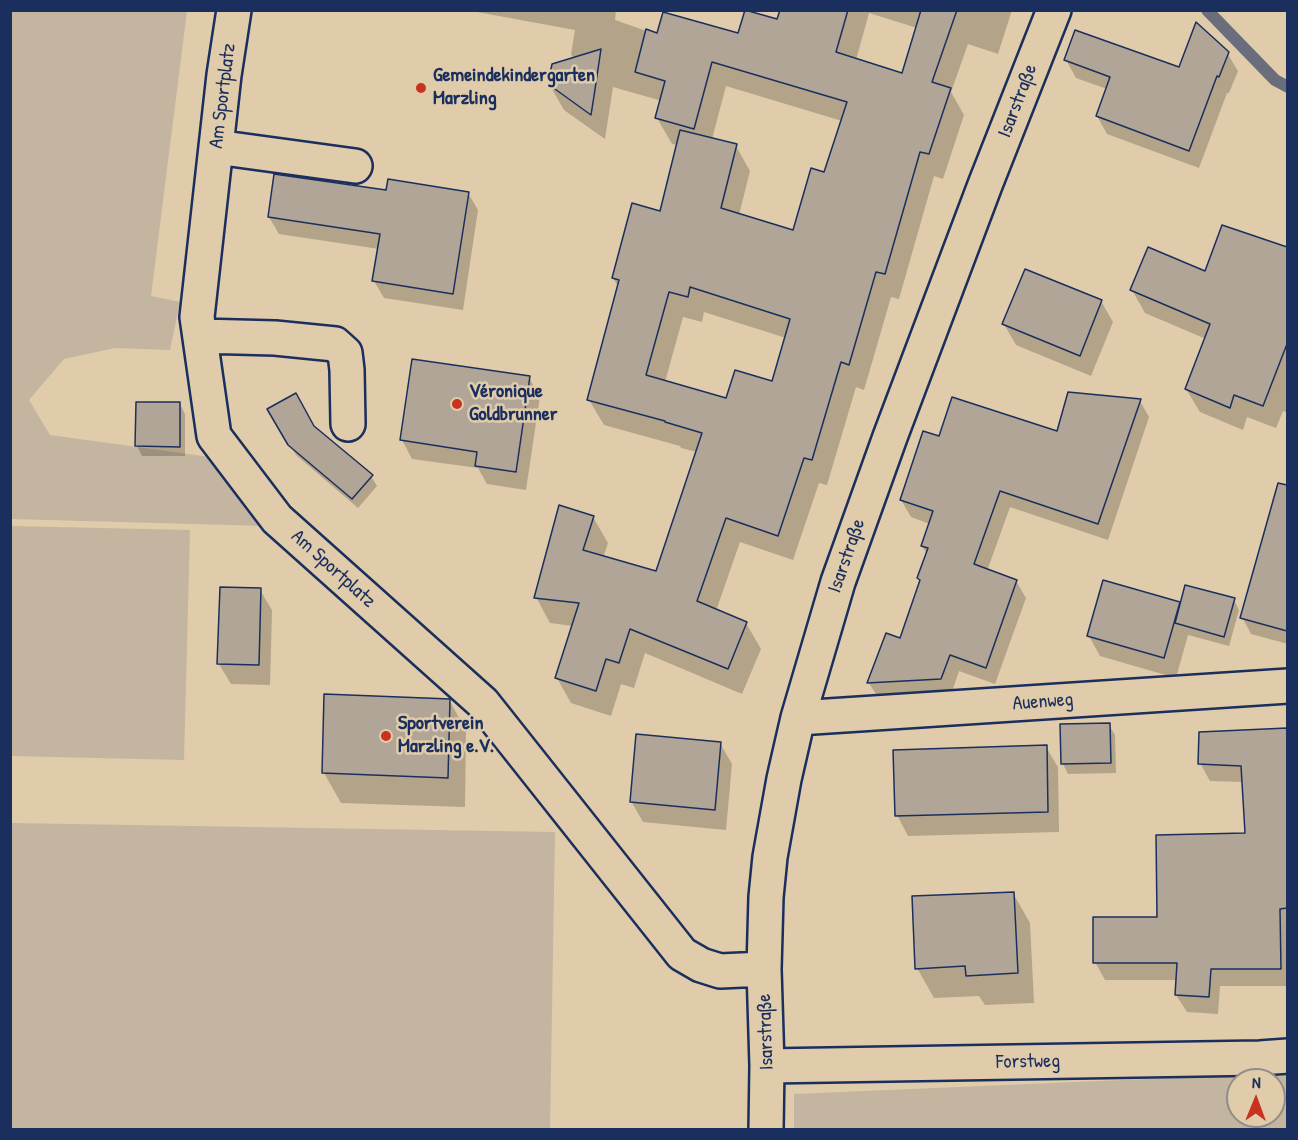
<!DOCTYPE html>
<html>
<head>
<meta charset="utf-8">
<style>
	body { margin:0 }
	#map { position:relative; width:1298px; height:1140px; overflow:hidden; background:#e0ccaa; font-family:"Patrick Hand",sans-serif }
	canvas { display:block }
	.frame { position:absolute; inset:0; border:12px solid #1b2f5e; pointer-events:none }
	.north { position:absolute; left:1226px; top:1068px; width:60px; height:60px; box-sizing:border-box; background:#e0ccaa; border:2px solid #918d8c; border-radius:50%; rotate:1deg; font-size:16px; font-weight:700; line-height:24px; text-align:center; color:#1b2f5e }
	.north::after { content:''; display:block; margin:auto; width:21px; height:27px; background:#c8321e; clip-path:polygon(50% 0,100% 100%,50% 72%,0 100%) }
</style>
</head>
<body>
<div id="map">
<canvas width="1298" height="1140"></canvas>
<div class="frame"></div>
<div class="north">N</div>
</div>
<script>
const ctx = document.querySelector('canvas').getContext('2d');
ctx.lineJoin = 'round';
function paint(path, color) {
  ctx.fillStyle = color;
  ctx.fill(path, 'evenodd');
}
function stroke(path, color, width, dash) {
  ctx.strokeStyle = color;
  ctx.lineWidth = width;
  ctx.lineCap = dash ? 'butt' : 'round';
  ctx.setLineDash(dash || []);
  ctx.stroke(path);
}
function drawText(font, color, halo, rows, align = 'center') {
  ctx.font = font + ' "Patrick Hand",sans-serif';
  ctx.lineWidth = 5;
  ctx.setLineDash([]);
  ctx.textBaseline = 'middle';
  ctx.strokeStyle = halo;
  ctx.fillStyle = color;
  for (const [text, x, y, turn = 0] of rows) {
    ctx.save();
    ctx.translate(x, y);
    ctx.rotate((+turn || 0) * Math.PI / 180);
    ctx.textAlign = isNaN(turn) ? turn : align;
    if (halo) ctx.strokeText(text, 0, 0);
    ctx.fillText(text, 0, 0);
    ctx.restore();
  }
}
paint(new Path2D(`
	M11 11H187L151 296 180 302 170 350 115 348 64 359 29 400 50 435 210 457 220 474 249 499 266 526 11 519Z
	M11 526 190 530 184 760 11 756Z
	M11 823 555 832 550 1129H11Z
	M1287 1073V1129H794V1094ZM1238 1080H1274V1116H1238Z`), '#c3b59f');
paint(new Path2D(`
	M475 10H616L615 20 658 35 739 34 778 21 781 10H1012L998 54 968 44 951 92 964 115 943 179 934 176 899 299 891 297 864 390 856 387 827 485 819 483 793 560 740 542 716 611 746 623 761 649 742 694 645 653 634 688 621 684 611 716 571 703 557 678 573 626 550 623 536 597 593 517 608 543 603 558 657 573 697 452 681 448 680 446 604 425 589 400 619 288 613 278 661 212 678 145 672 144 657 118 662 101 613 87 605 139 564 110 549 84 574 59 571 54 575 30 477 12ZM869 13 917 28 903 74 856 60ZM726 86 842 121 825 174 794 232 739 215 750 171 736 146 712 139ZM704 312 786 338 773 383 727 400 665 382 683 317 702 322Z
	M1227 53 1238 71 1229 93H1227L1199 168 1107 134 1097 116 1107 89 1076 78 1066 60 1180 69Z
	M388 192 468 193 478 210 463 310 384 298 374 281 379 249 279 234 269 217Z
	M1288 244V413L1283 411 1276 428 1247 417 1243 430 1200 412 1186 389 1206 339 1145 313 1132 290 1206 273 1286 248Z
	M1101 301 1113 322 1091 376 1016 345 1004 324Z
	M529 378 540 396 526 490 487 484 478 468 412 459 402 440Z
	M1140 401 1149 417 1108 540 1010 507 987 571 1016 581 1026 598 995 684 959 671 951 695 879 699 869 683 901 640 921 583 918 578 927 554 922 546 930 524 911 517 901 500 940 438 1058 433Z
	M180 404 185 414V456H142L137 446Z
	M269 409 313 427 371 476 377 486 358 508 296 455Z
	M1279 486 1288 489V644L1251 634 1242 617Z
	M260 590 272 610 270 685 231 684 219 664Z
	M1234 600 1239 610 1229 646 1188 635 1176 678 1100 656 1089 636 1179 603 1181 606Z
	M449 700 466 730 465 807 341 803 324 773Z
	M1109 725 1115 735 1116 773 1068 774 1063 764Z
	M1288 730V986H1220L1218 1014 1187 1012 1176 995 1177 980H1105L1095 962 1158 919 1246 834 1243 782 1210 781 1200 763 1201 733Z
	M720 743 732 764 726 830 643 822 631 801Z
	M1046 747 1058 767 1059 832 908 836 897 815Z
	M1013 893 1030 923 1034 1003 985 1005 979 996 934 998 917 968Z`), '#0003');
stroke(new Path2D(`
	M1207 10 1275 80 1288 87`), '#696d7c', 12);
const building = new Path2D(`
	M745 10 777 19 780 10H848L836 52 902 73 921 10H957L932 82 951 88 929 154 920 152 885 274 876 272 849 365 841 362 812 460 804 458 778 536 726 518 697 601 747 622 728 669 630 629 619 663 606 659 596 691 555 678 579 603 534 598 559 505 594 516 583 550 656 571 702 433 665 422V421L587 400 619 280 612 278 632 203 660 211 680 130 737 144 721 208 793 230 811 168 824 172 847 102 712 62 694 129 655 118 665 81 635 72 646 29 657 33 663 12 738 33ZM690 287 790 319 772 381 735 370 726 398 646 375 669 292 688 297Z
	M1196 22 1229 52 1219 77 1217 76 1189 151 1096 116 1110 77 1064 60 1075 30 1179 67Z
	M601 49 594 96 591 115 548 84 552 64Z
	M274 174 386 190 388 179 469 192 453 294 372 281 380 234 268 217Z
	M1222 225 1287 247V344L1263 406 1234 395 1230 408 1185 389 1210 324 1130 290 1148 247 1205 271Z
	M1025 269 1102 300 1080 356 1002 324Z
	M412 359 530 376 516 472 475 466 477 452 400 440Z
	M1068 392 1141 399 1098 524 1000 491 974 564 1017 580 986 668 950 655 941 679 867 683 886 633 900 638 920 580 917 578 928 548 921 546 933 511 900 500 923 431 939 436 952 397 1057 431Z
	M296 393 314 426 373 475 352 499 288 445 267 409Z
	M136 402H180V447L135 446Z
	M1278 483 1287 485V631L1240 618Z
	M1103 580 1180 602 1164 658 1087 636Z
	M1185 585 1235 598 1224 637 1175 623Z
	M220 587 261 588 259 665 217 664Z
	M324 694 450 699 448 778 322 773Z
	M1110 723 1111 763 1061 764 1060 724Z
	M1287 728V908L1280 909 1281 969H1211L1209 997 1175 995 1177 963H1093V917H1157L1156 835 1245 833 1241 766 1198 764 1199 732Z
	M636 734 721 742 715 810 630 802Z
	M1047 745 1048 812 895 816 893 750Z
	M1014 892 1018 973 966 976 965 966 915 969 912 896Z`);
paint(building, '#b0a597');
stroke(building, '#1b2f5e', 1.5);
const minor = new Path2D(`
	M234 10 224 75 197 317 214 436 277 519 483 703 682 954 701 965 720 971 764 969
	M216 147 355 166
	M200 336 275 338 335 344 345 353 347 370 348 424
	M798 718 1288 686
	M767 1066 1260 1058 1288 1056
	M766 1130 767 1066 764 969 766 897 770 857 784 779 798 718 838 582 890 437 985 185 1054 10`);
stroke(minor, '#1b2f5e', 38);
stroke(minor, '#e0ccaa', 33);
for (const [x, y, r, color] of [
	[421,88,6,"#c8321e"],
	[457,404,6,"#c8321e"],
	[386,736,6,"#c8321e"]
]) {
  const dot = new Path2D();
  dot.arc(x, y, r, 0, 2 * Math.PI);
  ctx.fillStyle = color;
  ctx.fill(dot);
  stroke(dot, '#e0ccaa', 2);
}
drawText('bold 20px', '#1b2f5e', '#e0ccaa', [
	["Gemeindekindergarten",433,76],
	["Marzling",433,99],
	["Véronique",469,392],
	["Goldbrunner",469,415],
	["Sportverein",398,724],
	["Marzling e.V.",398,747]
], 'left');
drawText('20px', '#1b2f5e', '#e0ccaa', [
	["Am Sportplatz",223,96,-83],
	["Isarstraße",1018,101,-69],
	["Isarstraße",847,556,-71],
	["Am Sportplatz",333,569,42],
	["Auenweg",1043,702,-4],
	["Isarstraße",766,1032,-92],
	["Forstweg",1028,1062,-1]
]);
</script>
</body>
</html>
